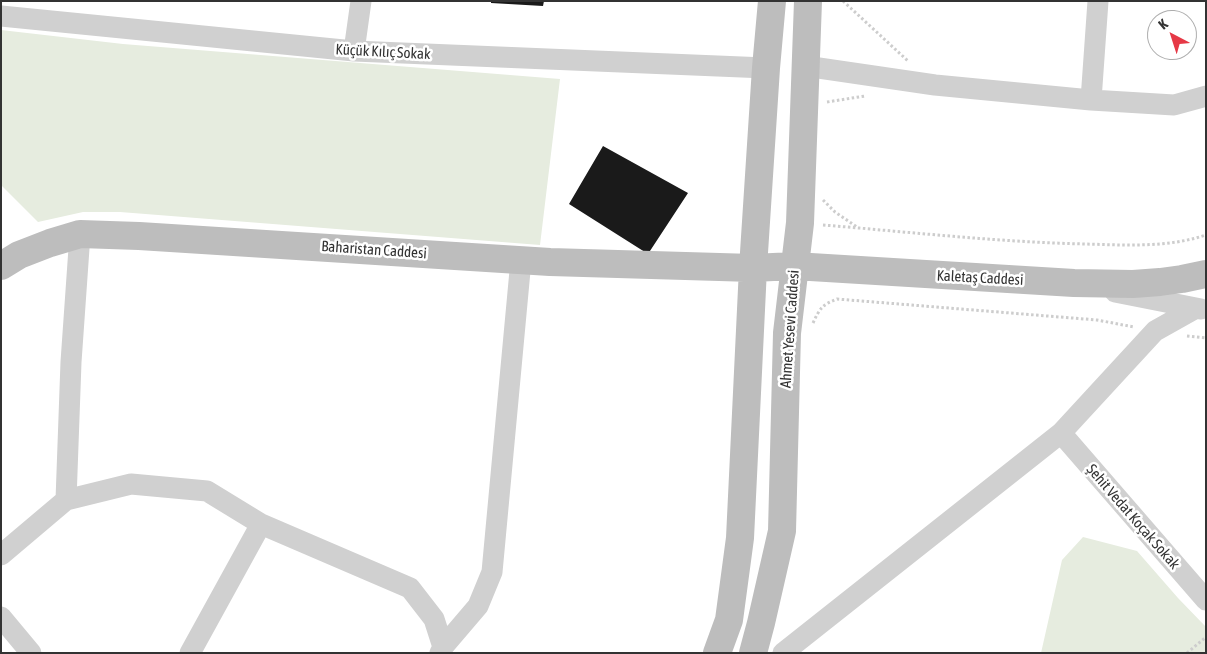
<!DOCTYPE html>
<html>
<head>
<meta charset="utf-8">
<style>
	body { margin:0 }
	#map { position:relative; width:1207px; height:654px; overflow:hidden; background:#fff; font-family:"Asap Condensed",sans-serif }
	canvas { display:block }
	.frame { position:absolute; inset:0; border:2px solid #333; pointer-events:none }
	.north { position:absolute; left:1147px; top:10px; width:50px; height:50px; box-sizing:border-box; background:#fff; border:1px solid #adadad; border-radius:50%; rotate:320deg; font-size:14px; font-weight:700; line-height:20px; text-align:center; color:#333 }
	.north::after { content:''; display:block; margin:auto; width:18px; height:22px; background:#e63946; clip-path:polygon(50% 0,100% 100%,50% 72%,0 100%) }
</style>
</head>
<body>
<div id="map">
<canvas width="1207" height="654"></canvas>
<div class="frame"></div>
<div class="north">K</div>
</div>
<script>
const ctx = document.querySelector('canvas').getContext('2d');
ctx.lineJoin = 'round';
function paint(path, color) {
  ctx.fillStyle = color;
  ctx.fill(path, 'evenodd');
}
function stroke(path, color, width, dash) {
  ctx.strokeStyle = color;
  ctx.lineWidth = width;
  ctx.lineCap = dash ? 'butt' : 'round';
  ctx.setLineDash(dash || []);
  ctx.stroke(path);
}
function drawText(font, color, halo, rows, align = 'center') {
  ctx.font = font + ' "Asap Condensed",sans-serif';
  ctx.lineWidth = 5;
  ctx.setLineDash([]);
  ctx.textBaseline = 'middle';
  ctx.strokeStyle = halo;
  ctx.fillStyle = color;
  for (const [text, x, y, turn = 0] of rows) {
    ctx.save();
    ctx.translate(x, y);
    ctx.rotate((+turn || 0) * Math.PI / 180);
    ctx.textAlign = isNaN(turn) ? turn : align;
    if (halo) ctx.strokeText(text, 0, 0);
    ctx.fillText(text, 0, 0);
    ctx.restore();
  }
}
paint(new Path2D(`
	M1 30 123 44 560 79 540 245 120 212H83L38 222 1 185Z
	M1083 537 1137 551 1178 598 1206 627V653H1041L1062 560Z`), '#e6ecdf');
paint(new Path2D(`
	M491 1H544L543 6 491 3Z
	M603 146 688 193 648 254 569 204Z`), '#1a1a1a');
stroke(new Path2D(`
	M843 1 908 61
	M827 102 865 96
	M823 200 835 212 857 227
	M823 225C910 232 997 242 1085 244 1125 245 1167 248 1206 235
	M813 323C820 308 822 305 837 299L1097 320 1134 327
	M1187 336 1206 338
	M1187 653 1206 637`), '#cdcdcd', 3, [2.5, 2.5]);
stroke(new Path2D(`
	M1 16 354 51 766 68
	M354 51 361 1
	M805 66 935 85 1091 100 1174 105 1206 96
	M1091 100 1098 1
	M1115 292 1201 309
	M1061 433 1206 600
	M66 500 71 362 80 234
	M1 555 66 500 131 484 207 491 261 524
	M1 617 31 653
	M443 647 478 606 492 572 521 260
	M190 653 261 524 410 588 434 619 443 647 440 653
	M783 653 1061 433 1155 331 1196 308`), '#d0d0d0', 21);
stroke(new Path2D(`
	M1 266 19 255 50 243 80 234 139 236 550 262 753 268 794 266 1074 283 1133 284 1160 282 1182 279 1206 274
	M717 653 729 620 740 538 753 268 766 68 772 1
	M753 653 761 623 782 531 787 333 800 223 808 1`), '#bdbdbd', 28);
drawText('15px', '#333', '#fff', [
	["Küçük Kılıç Sokak",383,52,3],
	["Baharistan Caddesi",374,250,4],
	["Kaletaş Caddesi",980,278,3],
	["Ahmet Yesevi Caddesi",790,329,-86],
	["Şehit Vedat Koçak Sokak",1133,517,49]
]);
</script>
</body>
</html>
